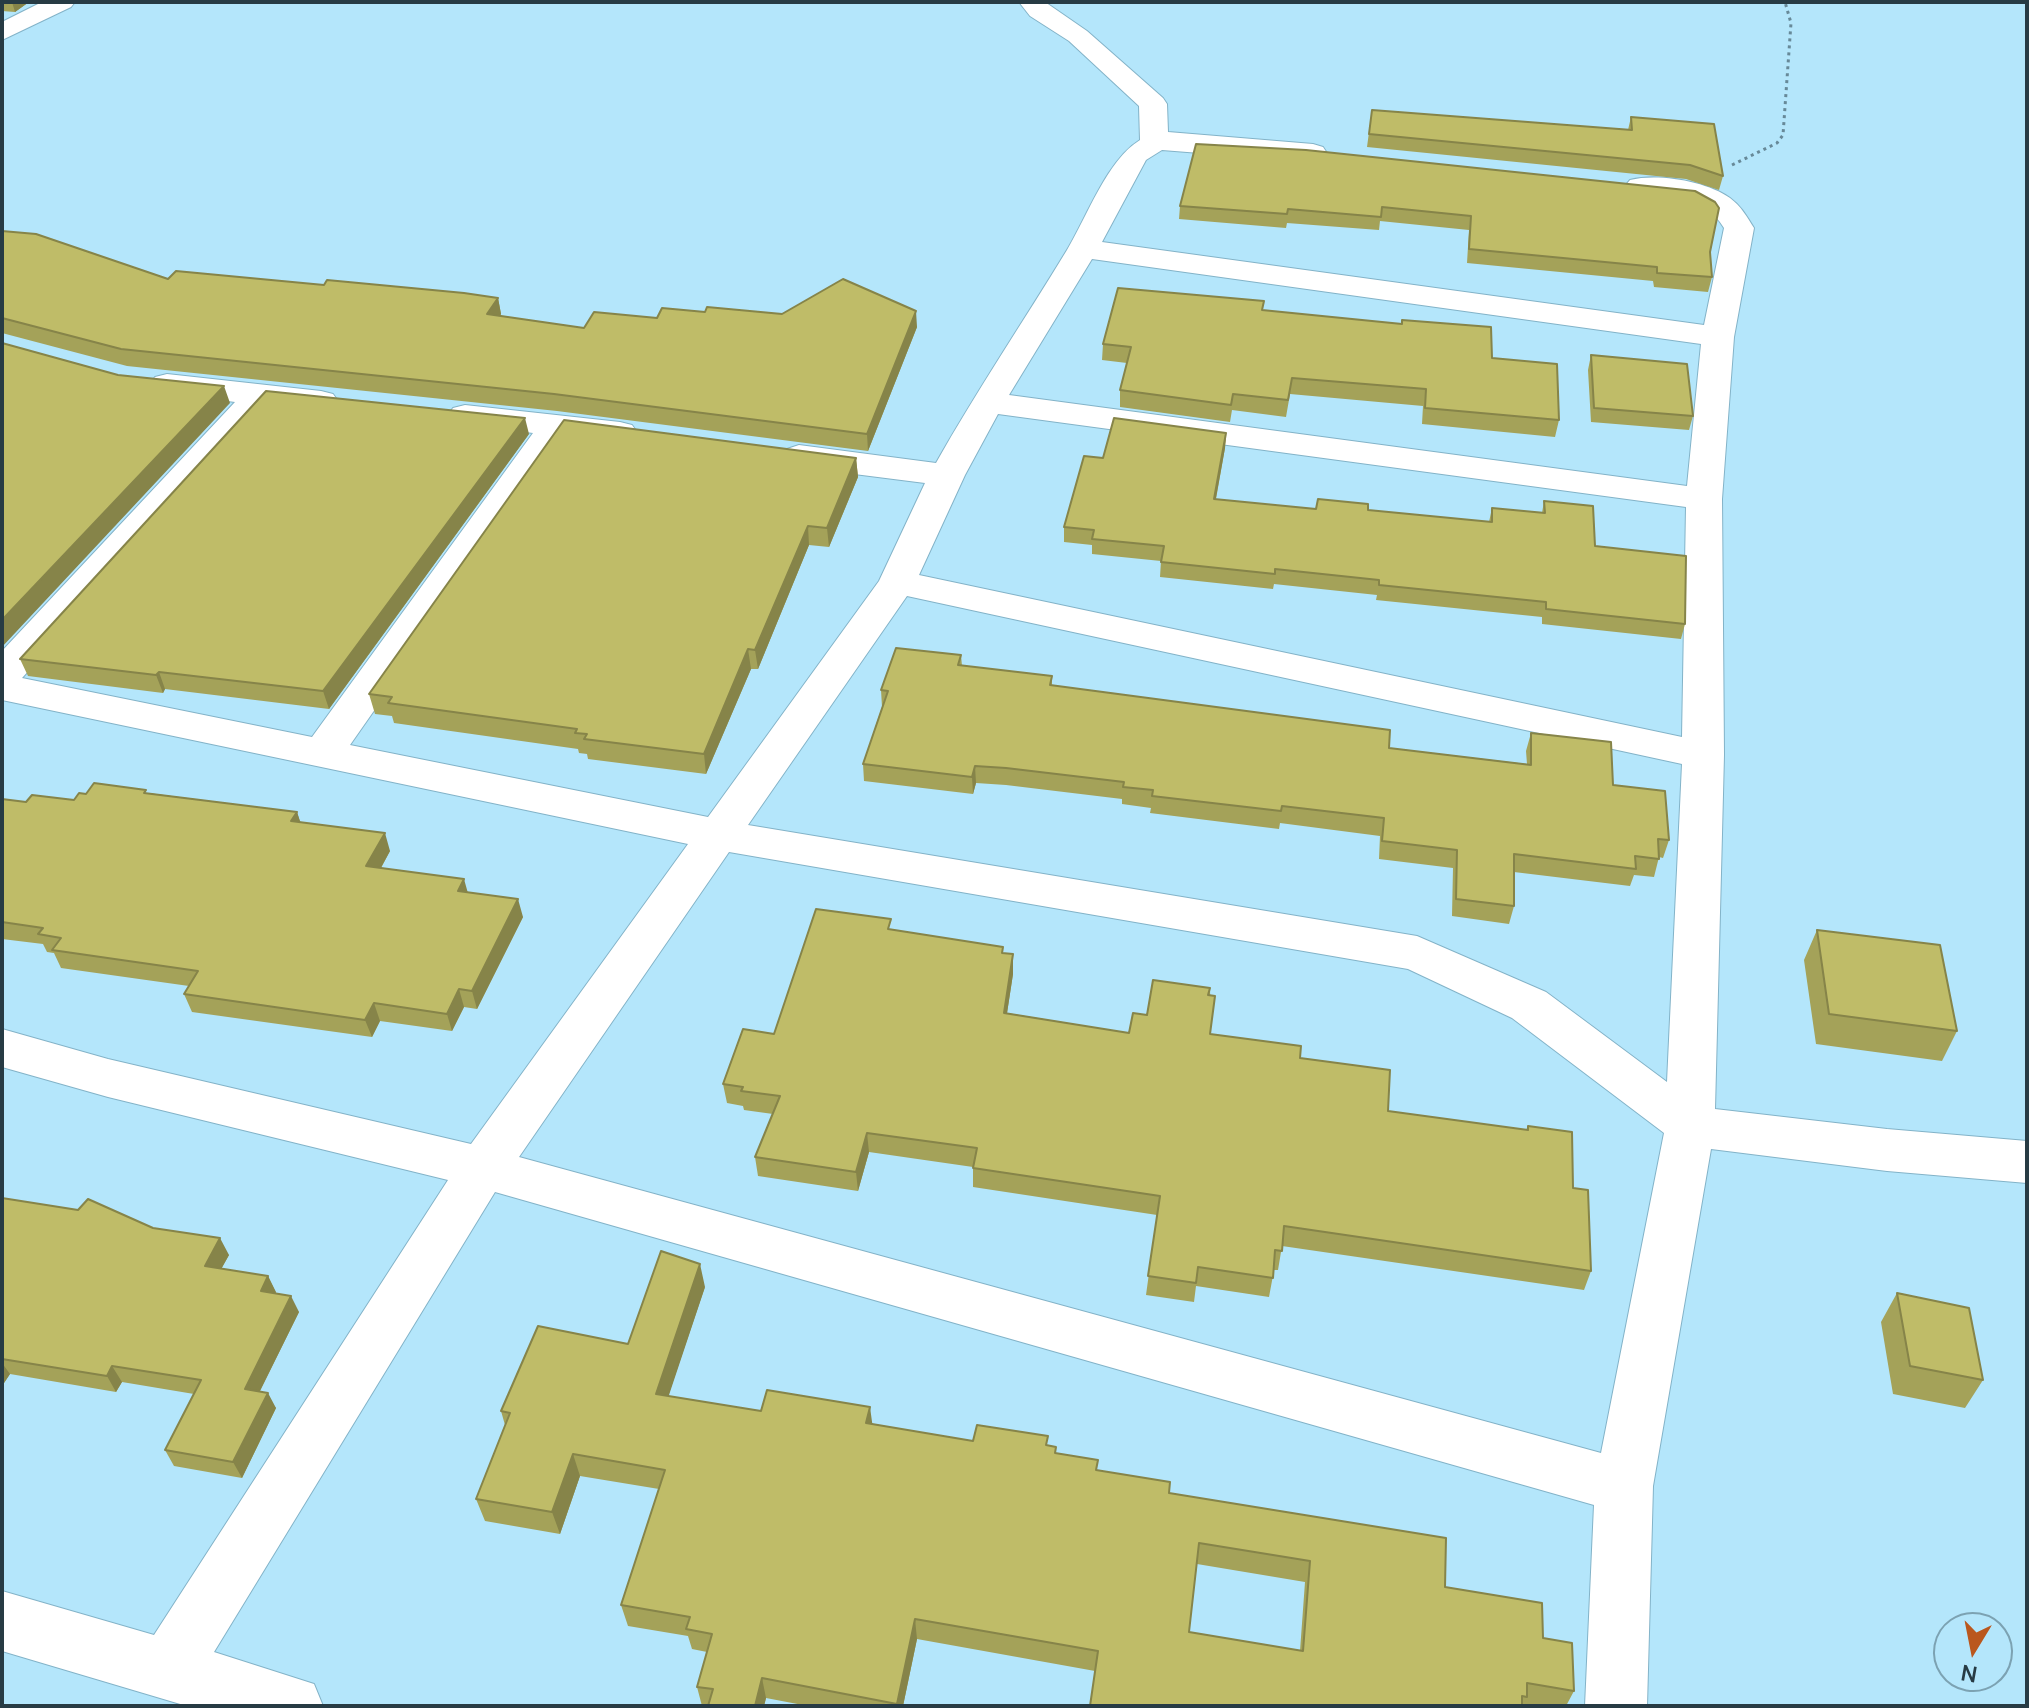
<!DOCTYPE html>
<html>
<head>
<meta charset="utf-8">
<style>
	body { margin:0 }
	#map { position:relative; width:2029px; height:1708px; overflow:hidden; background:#b4e6fb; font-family:Manrope,sans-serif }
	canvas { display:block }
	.frame { position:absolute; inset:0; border:4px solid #273b44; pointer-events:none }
	.north { position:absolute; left:1933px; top:1612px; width:80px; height:80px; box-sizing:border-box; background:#b4e6fb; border:2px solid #7ca2b2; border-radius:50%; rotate:190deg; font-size:22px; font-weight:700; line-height:32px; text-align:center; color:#273b44 }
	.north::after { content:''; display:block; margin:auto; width:28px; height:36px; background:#ba571d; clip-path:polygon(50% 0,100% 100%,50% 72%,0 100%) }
</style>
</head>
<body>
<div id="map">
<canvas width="2029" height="1708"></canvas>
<div class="frame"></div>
<div class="north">N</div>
</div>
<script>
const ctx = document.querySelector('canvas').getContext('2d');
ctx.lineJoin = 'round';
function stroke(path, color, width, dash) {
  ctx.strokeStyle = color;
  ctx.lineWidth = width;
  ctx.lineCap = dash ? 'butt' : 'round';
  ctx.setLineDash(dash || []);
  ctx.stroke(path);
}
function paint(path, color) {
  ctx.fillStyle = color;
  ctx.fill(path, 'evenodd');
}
const minor = new Path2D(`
	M42 2H75L71 7 2 40V22Z
	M1019 2H1045L1087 31 1163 98 1167 104 1168 132 1313 144 1323 147 1327 153 1323 159 1313 162 1162 150 1146 160 1102 242 1704 325 1724 228C1704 193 1664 201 1630 192L1625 186 1630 180C1658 173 1706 181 1730 198 1741 206 1747 217 1754 228L1734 337 1722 499 1724 755 1715 1109 1887 1129 2027 1141V1183L1887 1171 1711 1149 1653 1486 1647 1706H1585L1594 1505 495 1192 214 1652 314 1684 323 1706H187L2 1651V1591L154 1635 448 1180 108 1097 2 1067V1029L108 1059 471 1144 688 844 2 700V651L235 402 155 391 150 384 155 377 167 374 321 391 333 394 338 401 333 408 321 411 269 405 22 678 312 737 533 433 453 422 448 415 453 408 465 405 620 422 632 425 637 432 632 439 620 442 566 436 350 745 708 817 879 581 925 483 799 467 787 463 781 456 787 449 799 445 936 463C977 390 1024 321 1067 250 1087 217 1107 160 1140 140L1139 106 1069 41 1030 16ZM1092 259 1701 344 1687 486 1009 395ZM998 414 1686 507 1682 737 919 575 965 475ZM907 596 1682 764 1667 1082 1546 992 1417 936 748 825ZM729 852 1408 969 1512 1018 1664 1133 1601 1453 519 1157Z`);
stroke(minor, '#83b3c8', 2);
stroke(new Path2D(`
	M1732 165 1777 143 1783 135 1791 23 1785 2`), '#678998', 3, [3, 4]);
paint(minor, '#fff');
paint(new Path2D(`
	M2 2H29L15 12 2 11Z
	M1372 110 1628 130 1631 117 1723 176 1719 190 1686 179 1367 147Z
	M1695 191 1710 252 1712 277 1708 292 1654 287 1653 281 1467 263 1469 230 1380 221 1379 230 1287 223 1286 228 1179 219 1180 206Z
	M2 231 168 279 324 285 498 298 501 314 500 316 584 328 705 312 917 327 868 451 557 411 127 366 2 333Z
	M1263 310 1492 358 1559 420 1555 437 1422 424 1423 406 1290 394 1286 417 1232 410 1230 422 1120 407V390L1127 363 1102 360 1103 344Z
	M1591 355 1693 416 1689 430 1591 422 1588 370Z
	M1226 433 1225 448 1216 499 1316 509 1368 510 1489 522 1492 508 1542 513 1544 501 1685 624 1681 639 1542 624V617L1376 600 1377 595 1274 584 1273 589 1160 577 1161 561 1092 554V545L1064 542V527L1103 458Z
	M529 434 329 709 165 689 163 693 28 676 20 659Z
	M856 458 858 477 829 547 809 545 758 669H751L706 774 588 759 587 754 579 753 578 749 394 723 392 716 375 714 369 694Z
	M961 655 962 666 1052 676V686L1389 748 1527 764 1526 751 1531 733 1613 785 1669 840 1663 858 1659 857 1654 877 1634 875 1630 886 1514 872V906L1509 924 1452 916 1453 868 1379 859 1380 836 1280 823 1279 829 1150 813 1151 808 1122 804V799L1006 785 976 783 973 794 864 781 863 764 882 707 881 690Z
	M148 793 297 812 300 822 390 851 381 868 468 892 523 917 477 1009 464 1007 452 1031 380 1021 372 1037 192 1012 184 994 189 986 61 968 54 953 47 952 43 944 2 939V799L26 802 74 800 86 794Z
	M892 930 1003 947V953L1013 954V974L1007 1013 1129 1033 1147 1015 1210 988 1211 1034 1300 1058 1388 1111 1526 1130 1528 1126 1573 1188 1591 1271 1584 1290 1282 1246 1278 1270H1274L1269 1297 1196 1286 1194 1302 1146 1295 1157 1215 973 1187V1167L869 1152 858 1191 758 1176 755 1157 773 1114 744 1110 743 1106 727 1103 723 1084 774 1034Z
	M1817 930 1957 1031 1942 1061 1816 1044 1804 960Z
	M2 1198 153 1228 229 1255 221 1269 268 1276 276 1293 299 1312 260 1391 276 1408 242 1478 174 1466 165 1450 194 1394 122 1382 116 1392 10 1374 2 1386Z
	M705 1287 668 1396 761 1411 872 1424 973 1441 1047 1446 1056 1453 1097 1470 1169 1493 1445 1587 1543 1638 1574 1691 1566 1706H1538L1524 1704 1523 1706H1090L1095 1671 917 1639 903 1706H808L766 1698 764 1706H702L697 1687 707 1652 692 1649 688 1636 628 1626 621 1605 659 1489 580 1476 560 1534 485 1521 476 1499 505 1425 501 1411 628 1344ZM1197 1564 1305 1582 1300 1651 1189 1632Z
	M1897 1293 1983 1380 1965 1408 1893 1394 1881 1322Z`), '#a4a259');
paint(new Path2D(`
	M12 2H29L15 12Z
	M498 298 501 314 490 330 487 314Z
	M916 311 917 327 868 451 867 434Z
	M224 386 230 403 2 647V620Z
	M525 418 529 434 329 709 323 691Z
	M1226 433 1225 448 1213 514 1214 499Z
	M856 458 858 477 829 547 827 528Z
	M808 526 809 545 758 669 755 650Z
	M748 649 751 669 706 774 704 754Z
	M159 672 165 689 163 693 156 675Z
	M975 766 976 783 973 794 972 777Z
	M297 812 303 830 291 821Z
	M385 833 390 851 372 884 366 866Z
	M464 879 469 897 458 891Z
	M518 899 523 917 477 1009 472 991Z
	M1013 954V974L1004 1033V1013Z
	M459 989 464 1007 452 1031 447 1014Z
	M374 1003 380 1021 372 1037 365 1020Z
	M867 1133 869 1152 858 1191 856 1172Z
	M220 1238 229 1255 214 1282 205 1266Z
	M700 1264 705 1287 662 1416 656 1394Z
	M268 1276 276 1292 269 1307 261 1291Z
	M291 1296 299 1312 253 1405 245 1389Z
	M2 1363 10 1374 2 1386Z
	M112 1366 122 1382 116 1392 107 1376Z
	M268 1393 276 1408 242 1478 233 1462Z
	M870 1407 873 1429 866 1423Z
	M573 1454 580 1476 560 1534 552 1512Z
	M915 1619 917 1639 903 1706H897Z
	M762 1678 766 1698 764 1706H755Z`), '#868449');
const building = new Path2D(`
	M1372 110 1632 130 1631 117 1714 124 1723 176 1690 165 1369 134Z
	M1196 144 1306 150 1695 191 1715 202 1719 208 1710 252 1712 277 1657 273V267L1469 249 1471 216 1382 207 1381 217 1288 209 1287 214 1180 206Z
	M2 231 36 234 168 279 176 271 324 285 327 280 464 293 498 298 487 314 584 328 594 312 657 318 662 308 705 312 707 307 782 314 843 279 916 311 867 434 554 394 121 349 2 318Z
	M1118 288 1264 301 1262 310 1402 324V320L1491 327 1492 358 1557 364 1559 420 1425 408 1426 389 1292 378 1288 400 1233 394 1231 405 1120 390 1131 347 1103 344Z
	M2 343 118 375 224 386 2 620Z
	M1591 355 1687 364 1693 416 1594 408Z
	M266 391 525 418 323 691 159 672 156 675 20 659Z
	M1114 418 1226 433 1214 499 1316 509 1318 499 1368 504V510L1492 522V508L1545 513 1544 501 1593 506 1595 546 1686 556 1685 624 1546 609V602L1379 585V580L1275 569V574L1161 562 1164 546 1092 539 1094 530 1064 527 1084 456 1103 458Z
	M564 420 856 458 827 528 808 526 755 650 748 649 704 754 584 739 587 734 575 733 577 729 388 703 392 697 369 694Z
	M896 648 961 655 958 665 1052 676 1050 685 1390 730 1389 748 1531 765V733L1611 742 1613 785 1665 791 1669 840 1658 839 1659 859 1635 856 1636 869 1514 854V906L1456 899 1457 850 1382 841 1384 818 1282 806 1281 811 1152 796 1153 790 1123 787 1124 782 1006 768 975 766 972 777 863 764 888 691 881 690Z
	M94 783 146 790 144 793 297 812 291 821 385 833 366 866 464 879 458 891 518 899 472 991 459 989 447 1014 374 1003 365 1020 184 994 198 971 52 950 61 938 38 934 43 928 2 922V799L26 802 32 795 74 800 79 793 86 794Z
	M816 909 891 919 888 929 1003 947 1002 953 1013 954 1004 1013 1129 1033 1133 1013 1147 1015 1153 980 1210 988 1208 995 1215 996 1210 1034 1301 1046 1300 1058 1390 1070 1388 1111 1528 1130V1126L1572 1132 1573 1188 1588 1190 1591 1271 1284 1226 1282 1251 1275 1250 1273 1278 1198 1267 1196 1283 1148 1276 1160 1196 973 1168 977 1148 867 1133 856 1172 755 1157 780 1096 741 1091 743 1087 723 1084 743 1029 774 1034Z
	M1817 930 1940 945 1957 1031 1829 1014Z
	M2 1198 78 1210 88 1199 153 1228 220 1238 205 1266 268 1276 261 1291 291 1296 245 1389 268 1393 233 1462 165 1450 201 1380 112 1366 107 1376 2 1359Z
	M661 1251 700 1264 656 1394 761 1411 767 1390 870 1407 866 1423 973 1441 977 1425 1048 1436 1046 1445 1056 1447 1055 1453 1098 1460 1096 1470 1170 1482 1169 1493 1446 1538 1445 1587 1542 1603 1543 1638 1572 1643 1574 1691 1527 1683V1697L1522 1696V1706H1090L1098 1651 915 1619 897 1704 762 1678 755 1706H708L713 1689 697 1687 712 1634 686 1629 690 1617 621 1605 665 1470 573 1454 552 1512 476 1499 510 1413 501 1411 538 1326 628 1344ZM1199 1543 1310 1561 1303 1651 1189 1632Z
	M1897 1293 1969 1308 1983 1380 1910 1366Z`);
paint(building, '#bfbc68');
stroke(building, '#868449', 2);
</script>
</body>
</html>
